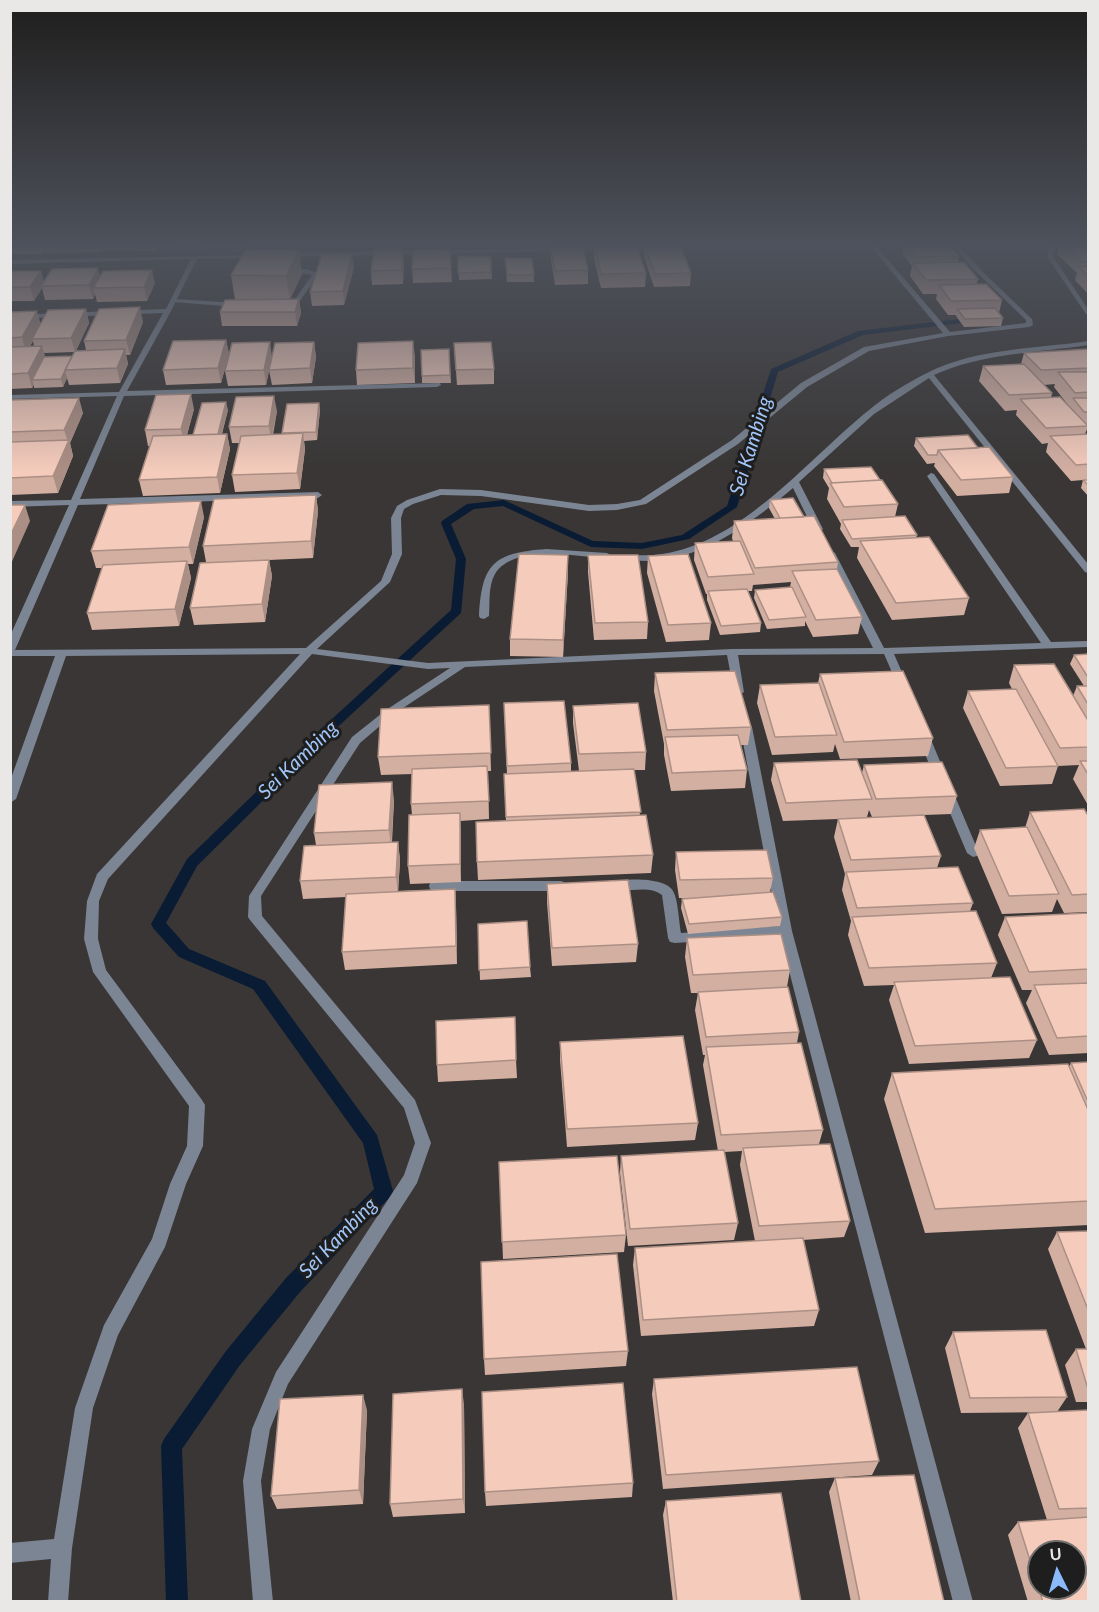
<!DOCTYPE html>
<html>
<head>
<meta charset="utf-8">
<style>
	body { margin:0 }
	#map { position:relative; width:1099px; height:1612px; overflow:hidden; background:#393635; font-family:Lato,sans-serif }
	canvas { display:block }
	.frame { position:absolute; inset:0; border:12px solid #eae8e7; pointer-events:none }
	.north { position:absolute; left:1027px; top:1540px; width:60px; height:60px; box-sizing:border-box; background:#1f1e1e; border:2px solid #706f6e; border-radius:50%; rotate:355deg; font-size:16px; font-weight:700; line-height:24px; text-align:center; color:#eae8e7 }
	.north::after { content:''; display:block; margin:auto; width:21px; height:27px; background:#8abafc; clip-path:polygon(50% 0,100% 100%,50% 72%,0 100%) }
</style>
</head>
<body>
<div id="map">
<canvas width="1099" height="1612"></canvas>
<div class="frame"></div>
<div class="north">U</div>
</div>
<script>
const ctx = document.querySelector('canvas').getContext('2d');
ctx.lineJoin = 'round';
function paint(path, color) {
  ctx.fillStyle = color;
  ctx.fill(path, 'evenodd');
}
function stroke(path, color, width, dash) {
  ctx.strokeStyle = color;
  ctx.lineWidth = width;
  ctx.lineCap = dash ? 'butt' : 'round';
  ctx.setLineDash(dash || []);
  ctx.stroke(path);
}
function drawText(font, color, halo, rows, align = 'center') {
  ctx.font = font + ' Lato,sans-serif';
  ctx.lineWidth = 6;
  ctx.setLineDash([]);
  ctx.textBaseline = 'middle';
  ctx.strokeStyle = halo;
  ctx.fillStyle = color;
  for (const [text, x, y, turn = 0] of rows) {
    ctx.save();
    ctx.translate(x, y);
    ctx.rotate((+turn || 0) * Math.PI / 180);
    ctx.textAlign = isNaN(turn) ? turn : align;
    if (halo) ctx.strokeText(text, 0, 0);
    ctx.fillText(text, 0, 0);
    ctx.restore();
  }
}
paint(new Path2D(`
	M976 317H979V321L863 335 778 372 737 507 689 539 642 549 591 547 503 506 474 509 451 524 466 559 461 613 329 735 197 866 166 923 189 949 265 981 377 1135 393 1191 390 1197 300 1292 240 1365 182 1449 188 1602H166L161 1446 164 1439 226 1351 286 1278 374 1189 363 1143 253 989 179 957 153 928 151 924 187 859 321 729 451 610 456 559 441 523 442 521 467 504 504 500 593 541 642 543 682 535 727 506 771 369 858 331Z`), '#0a1c34');
paint(new Path2D(`
	M307 269 319 274 297 305 284 307V305L293 302 312 275 285 271 288 269Z
	M174 299 238 303 241 305 238 307 172 302 171 301Z`), '#7b8593');
paint(new Path2D(`
	M594 247H668L665 249 286 257 283 255 286 253Z
	M871 247H877L950 332 1026 323V320L972 268 954 247H960L985 274 1032 319 1033 325 1029 327 948 336 869 351 807 387 738 444 646 504 617 510 589 511 481 496 441 495 413 504 404 509 401 518 402 554 390 582 317 649 428 663 732 649 873 648 825 553 830 550 835 553 884 648 1041 643 927 476 931 473 934 474 1051 642 1088 641V647L894 654 908 686 903 689 898 686 884 654 738 655 744 692 739 695 734 692 727 655 465 667 394 714 360 743 261 896 262 916 415 1100 431 1143 417 1183 288 1384 270 1429 261 1481 273 1602H253L243 1481 252 1429 276 1372 404 1175 415 1143 404 1108 250 920 248 917 249 896 352 737 386 710 450 668 428 669 312 654 108 879 99 901 98 939 106 970 202 1100 205 1105 203 1146 186 1184 165 1247 118 1335 93 1408 72 1548 68 1602H48L51 1559 10 1563V1543L54 1539 75 1408 104 1325 152 1239 170 1184 187 1146 189 1106 93 972 84 939 87 901 97 874 300 654 66 656 16 799 10 803V781L55 656H10V636L69 505 10 507V501L71 500 117 396 10 399V395L119 392 163 313 10 319V315L166 309 191 259 10 264V260L258 255 259 256 256 258 197 259 171 311 127 391 440 383 441 385 437 387 124 396 80 499 318 492 322 495 318 498 78 505 15 650 306 648 381 581 392 554 391 518 397 506 407 500 440 489 481 490 589 505 617 504 640 500 732 440 801 383 864 347 943 333Z
	M1048 247H1054V258L1088 309V315L1086 314 1048 258Z
	M1088 341V345C1036 353 982 353 934 375L1088 564V573L1085 572 929 378 874 414 799 482 823 529 821 531 818 532 813 529 793 488C755 520 713 552 663 560 651 562 637 560 625 561L620 558 625 555C637 555 650 556 662 554 742 543 809 458 869 410 887 395 907 383 927 373 976 348 1035 349 1088 341Z
	M546 549 607 553 612 556 607 559C578 556 513 544 495 574 488 586 490 603 489 616L484 619 480 618 479 616C482 564 493 553 546 549Z
	M746 723 752 727 792 931 973 1602H953L780 936 675 943 670 942 668 938 662 895C647 884 627 894 610 889L609 886 610 883C624 878 665 877 673 891 678 899 679 922 681 933L778 926 740 727Z
	M923 731 929 735 947 778 945 781 941 782 935 778 917 735Z
	M948 790 954 794 979 853 977 856 973 857 967 853 942 794Z
	M435 881H561L566 883 567 886 566 889 561 891H435L430 889 429 886 430 883Z`), '#7b8593');
paint(new Path2D(`
	M10 247H159L156 251H137L136 247 134 250H106L105 247 102 252 46 253 45 250 43 254H11Z
	M160 247H177L176 248H160Z
	M202 247H266L202 248Z
	M594 247 646 273 645 287 601 288 594 259Z
	M644 247H681L691 273 690 286 654 287 644 257Z
	M904 247H951L959 256 958 262 978 279 977 284 1002 300 999 313 1003 318 1001 326 964 327 956 316V315H948L936 299 937 294H923L910 276 912 266 902 253Z
	M1059 247H1089V295L1075 280 1077 273 1057 254Z
	M551 248 588 270V284L555 285 551 261Z
	M403 249 404 262 403 284 372 285 371 271Z
	M450 249 452 282 413 283 412 269Z
	M458 256H491L492 279 459 280Z
	M505 258 534 275V282H507Z
	M354 267 344 305 312 306 310 292Z
	M10 271H41L44 282 100 276 155 283 147 301 97 302 95 294 93 299 45 300 42 288 34 301H10Z
	M302 274 290 299H299L301 313 297 326H222L220 312 235 300 231 275Z
	M86 309 89 323 76 351 86 350 84 341 143 322 130 355H126L128 364 120 383 69 385 67 378 63 387 34 388V385L32 388 10 389V312L41 324ZM33 341 34 346H30ZM74 352 72 356 45 357 44 353Z
	M226 340 229 354 221 383 166 385 163 370Z
	M314 342 316 357 312 383 272 385 269 370Z
	M454 343 494 369V384L457 385Z
	M449 349 451 383H422V376Z
	M1089 349V427H1088L1085 434H1089V497L1081 488 1083 480 1071 481 1046 452 1048 443 1042 444 1016 415 1017 410 1005 411 979 381 983 366 1021 364 1024 353ZM1055 384 1054 387 1068 405 1051 398 1052 393 1044 385Z
	M415 356V383L357 385 356 370Z
	M272 357 266 385 228 386 225 371Z
	M10 400 83 413 70 443 73 456 58 493 10 495Z
	M319 403 320 410 317 440 304 441 305 449 300 489 235 492 232 475 239 443H232L229 427 277 411 273 435 282 434Z
	M194 409 187 435H193L228 410 222 434H227L230 449 220 493 143 496 139 480 150 446H148L145 430Z
	M916 438 978 448 1013 477 1009 493 957 496 934 466 935 463 927 464 914 446Z
	M824 469 880 480 898 504 895 517 917 535 916 538 969 598 964 615 892 620 857 558 859 547H851L840 529 841 524 827 499 829 488 823 478Z
	M316 495 318 511 313 558 269 560 272 576 265 622 194 625 190 608 206 562 203 546Z
	M770 500 804 517 838 562 837 569 862 617 858 634 813 637 805 621V626L767 629 754 598 755 590 790 587 791 582 753 585 752 591H748L761 623 760 632 720 635 707 600V594H706L694 560 695 543 733 541 732 538 734 521 775 519 769 508Z
	M204 517 193 564H188L191 578 179 626 92 630 87 613 102 568H96L91 551Z
	M588 555 648 622 647 639 594 640 588 572Z
	M648 556 711 623 709 640 666 642 647 573Z
	M568 572 563 657 510 656V639Z
	M1089 654V807L1073 779 1079 765 1058 766 1052 784 1000 786 963 708 968 691 1012 689 1009 683 1014 665 1073 696 1077 686H1084L1070 664 1074 655Z
	M655 673 751 727 748 745H741L747 770 745 788 671 791 664 755V744L654 691Z
	M820 674 933 738 928 756 840 759 835 744 833 752 772 755 757 703 760 685 818 683Z
	M504 703 571 763V771H579L573 723V706L646 752 645 770H634L640 815 653 855 651 873 478 880 477 862 506 821 504 774H507Z
	M489 705 491 771H488L489 819 460 821 461 882 410 884 408 866 412 815 411 804 412 774 381 775 378 757Z
	M774 763 862 773 864 765 957 796 951 814 924 815 941 856 937 868 973 903 970 911 997 963 991 978 1037 1040 1029 1058 909 1064 889 1000 894 985 864 986 848 935 851 921 842 890 845 874 834 837 838 819 783 821 771 780ZM869 810 872 817H867Z
	M394 800 392 842H398L400 860 398 891 455 889 456 907 457 964 345 970 342 952 346 897 303 899 300 881 316 845 314 833Z
	M1030 812 1089 817V912L1064 913 1057 899 1052 912 1002 914 974 848 980 830 1025 828Z
	M676 852 773 878 770 892 782 917 780 926 688 934 681 908 682 899 692 898H679L675 870Z
	M547 884 638 944 636 962 552 966 547 902Z
	M1089 913V1053L1049 1055 1026 1003 1032 990H1022L998 935 1005 917Z
	M478 924 530 967 531 977 480 980Z
	M687 938 790 970 787 987 799 1032 797 1043 823 1130 819 1144 850 1221 844 1237 803 1240 819 1310 814 1326 641 1336 633 1265 635 1248 755 1241 740 1165 742 1151 724 1152 738 1223 734 1240 628 1246 620 1173 621 1156 718 1151 703 1065 705 1055H703L695 1010 698 993H691L685 957Z
	M560 1042 698 1123 695 1140 567 1147 560 1060Z
	M516 1060 517 1078 438 1082 437 1065Z
	M1089 1062V1225L925 1233 884 1099 892 1073 1069 1067 1071 1063Z
	M499 1162 626 1235 624 1252 503 1259Z
	M1089 1231V1402H1076L1065 1365 1076 1349H1086L1048 1249 1057 1232Z
	M953 1332 1067 1397 1057 1412 961 1413 945 1348Z
	M628 1351 626 1366 485 1375 484 1359Z
	M654 1379 879 1461 872 1475 663 1489 652 1394Z
	M464 1404 465 1513 393 1517 390 1504Z
	M367 1410 363 1504 277 1509 271 1496Z
	M1089 1410V1602H1028L1008 1535 1018 1522 1047 1520 1018 1428 1028 1413Z
	M835 1478 944 1602H851L829 1492Z
	M633 1483 632 1497 486 1506 485 1492Z
	M666 1501 801 1602H673L663 1515Z`), '#d3afa2');
paint(new Path2D(`
	M41 247H44L45 250 43 254Z
	M101 247H105L102 252Z
	M403 249 404 262 403 284 402 270Z
	M299 250 302 274 290 300 286 276Z
	M352 253 354 267 344 305 343 291Z
	M98 268 102 282 93 288 95 294 93 299 89 285Z
	M152 270 155 283 147 301 144 287Z
	M41 271 44 284 41 286 42 288 34 301 30 287Z
	M299 299 301 313 297 326 295 312Z
	M140 307 143 322 130 355 126 340Z
	M86 309 89 323 75 352 71 338Z
	M37 311 41 325 32 339 33 341 26 352 22 337Z
	M226 340 229 354 221 383 218 368Z
	M413 341 415 356V383L413 368Z
	M270 342 272 357 266 385 264 370Z
	M314 342 316 357 312 383 310 368Z
	M42 346 46 361 32 380 34 385 32 388 28 373Z
	M125 349 128 364 120 383 117 368Z
	M65 370 67 378 63 387 61 379Z
	M191 394 194 409 184 445 181 429Z
	M274 396 277 411 271 441 269 426Z
	M79 398 83 413 70 443 73 456 58 493 53 476 68 442 64 430Z
	M226 402 228 410 219 443 218 435Z
	M319 403 320 410 317 440 316 432Z
	M303 433 305 449 300 489 297 473Z
	M227 434 230 449 220 493 217 477Z
	M316 495 318 511 313 558 311 541Z
	M201 501 204 517 193 564 189 547Z
	M25 505 30 521 10 566V536Z
	M568 555V572L563 657V640Z
	M269 560 272 576 265 622 262 604Z
	M187 561 191 578 179 626 175 609Z
	M392 782 394 800 391 848 389 830Z
	M460 813 461 831V882L460 864Z
	M398 842 400 860 398 895 396 877Z
	M455 889 456 907 457 964 456 946Z
	M462 1389 464 1404 465 1513 463 1499Z
	M363 1395 367 1410 363 1504 359 1490Z`), '#ac8f84');
const building = new Path2D(`
	M583 247 588 270 555 271 551 248Z
	M595 247H637L646 273 601 274Z
	M645 247H681L691 273 655 274Z
	M910 247H951L959 256 918 257Z
	M1067 247H1089V262H1082Z
	M246 249 299 250 286 276 231 275Z
	M374 249H403L402 270 371 271Z
	M450 249 451 268 412 269 413 250Z
	M352 253 343 291 310 292 322 254Z
	M458 256H491V272L458 273Z
	M505 258H532L534 275H507Z
	M964 262 978 279 926 280 913 263Z
	M1089 266V277L1079 267Z
	M98 268 89 285 41 286 52 269Z
	M152 270 144 287 93 288 103 271Z
	M10 271H41L30 287H10Z
	M986 284 1002 300 951 301 939 285Z
	M299 299 295 312H220L225 300Z
	M140 307 126 340 84 341 99 309Z
	M995 308 1003 318 965 319 957 309Z
	M86 309 71 338 32 339 48 310Z
	M37 311 22 337 10 338V312Z
	M226 340 218 368 163 370 173 341Z
	M413 341V368L356 370 358 343Z
	M270 342 264 370 225 371 232 343Z
	M314 342 310 368 269 370 275 343Z
	M491 342 494 369 456 370 454 343Z
	M42 346 28 373 10 374V347Z
	M125 349 117 368 65 370 75 351Z
	M449 349 450 375 422 376 421 350Z
	M1089 349V368L1041 370 1024 353Z
	M72 356 61 379 32 380 44 357Z
	M1024 364 1052 393 1009 395 983 366Z
	M1058 372H1089V392L1075 393Z
	M191 394 181 429 145 430 156 395Z
	M274 396 269 426 229 427 236 397Z
	M1060 397 1088 426 1046 428 1020 399Z
	M79 398 64 430 10 432V400Z
	M1073 398H1089V412H1084Z
	M226 402 218 434 193 435 202 403Z
	M319 403 316 432 282 433 287 404Z
	M303 433 297 473 232 475 241 436Z
	M227 434 217 477 139 480 153 436Z
	M1089 434V464L1076 465 1050 436Z
	M968 435 978 448 938 450 937 455H928L916 438Z
	M69 440 53 476 10 478V442Z
	M989 447 1013 477 961 480 938 450Z
	M871 467 880 480 832 483 824 469Z
	M882 480 898 504 844 507 830 483Z
	M1083 480H1089V486Z
	M316 495 311 541 203 546 214 499Z
	M793 498 804 517 780 518 770 500Z
	M201 501 189 547 91 551 108 505Z
	M10 505H25L10 536Z
	M814 516 838 562 755 568 734 521Z
	M905 516 917 535 852 539 842 520Z
	M929 537 969 598 896 603 860 541Z
	M740 541 754 574 708 577 695 543Z
	M519 554 568 555 563 640 510 639Z
	M688 554 711 623 668 625 648 556Z
	M588 555H638L648 622 595 623Z
	M269 560 262 604 190 608 200 563Z
	M187 561 175 609 87 613 103 565Z
	M837 569 862 617 816 620 792 571Z
	M792 587 806 617 769 620 755 590Z
	M747 589 761 623 721 626 708 591Z
	M1089 654V679L1074 655Z
	M1054 664 1089 722V747L1060 748 1014 665Z
	M735 671 751 727 667 730 655 673Z
	M903 671 933 738 844 742 820 674Z
	M819 683 837 735 775 737 760 685Z
	M1077 686H1089V706Z
	M1016 689 1058 766 1006 768 968 691Z
	M564 701 571 763 507 766 504 703Z
	M638 703 646 752 579 754 573 706Z
	M489 705 491 753 378 757 381 709Z
	M738 735 747 770 672 773 665 737Z
	M857 760 872 799 786 803 774 763Z
	M1080 761H1089V776Z
	M942 762 957 796 876 799 864 765Z
	M487 766 489 801 411 804 412 769Z
	M634 769 641 812 506 817 504 774Z
	M392 782 389 830 314 833 319 785Z
	M1084 809 1089 817V894L1072 895 1030 812Z
	M460 813V864L408 866 409 815Z
	M646 815 653 855 477 862 476 822Z
	M924 815 941 856 851 860 838 819Z
	M1027 827 1059 894 1009 896 980 830Z
	M398 842 396 877 300 881 304 846Z
	M767 850 773 878 680 880 676 852Z
	M958 867 973 903 857 908 846 872Z
	M628 880 638 944 552 948 547 884Z
	M455 889 456 946 342 952 346 894Z
	M773 892 782 917 689 924 682 899Z
	M976 911 997 963 869 968 852 917Z
	M1089 913V969L1029 972 1005 917Z
	M527 921 530 967 479 970 478 924Z
	M781 934 790 970 693 975 687 938Z
	M1010 977 1037 1040 915 1046 894 982Z
	M1089 983V1036L1057 1038 1034 985Z
	M788 987 799 1032 706 1037 698 992Z
	M515 1017 516 1060 437 1065 436 1021Z
	M683 1036 698 1123 567 1129 560 1042Z
	M801 1043 823 1130 721 1135 706 1047Z
	M1089 1062V1104L1071 1063Z
	M1068 1064 1089 1112V1201L935 1209 892 1073Z
	M830 1144 850 1221 759 1226 743 1148Z
	M724 1150 738 1223 630 1229 621 1156Z
	M617 1156 626 1235 502 1242 499 1162Z
	M1089 1231V1312L1057 1232Z
	M803 1238 819 1310 643 1320 635 1248Z
	M617 1254 628 1351 484 1359 481 1262Z
	M1046 1330 1067 1397 970 1398 953 1332Z
	M1076 1349H1089V1386H1087Z
	M857 1367 879 1461 666 1475 654 1379Z
	M623 1383 633 1483 485 1492 482 1392Z
	M462 1389 463 1499 390 1504 393 1394Z
	M363 1395 359 1490 271 1496 280 1399Z
	M1089 1410V1508L1059 1509 1028 1413Z
	M914 1475 944 1602H860L835 1478Z
	M781 1493 801 1602H677L666 1501Z
	M1089 1517V1602H1043L1018 1522ZM1039 1552H1075V1588H1039Z`);
paint(building, '#f5ccbc');
stroke(building, '#ac8f84', 1.5);
const sky = ctx.createLinearGradient(0, 0, 0, 472);
sky.addColorStop(0, '#1f1e1d');
sky.addColorStop(0.52, '#4e525c');
sky.addColorStop(1, '#4e525c00');
ctx.fillStyle = sky;
ctx.fillRect(0, 0, 1099, 472);
drawText('italic 20px', '#a1c6f9', '#1f1e1e', [
	["Sei Kambing",751,446,-73],
	["Sei Kambing",298,760,-44],
	["Sei Kambing",338,1238,-46]
]);
</script>
</body>
</html>
